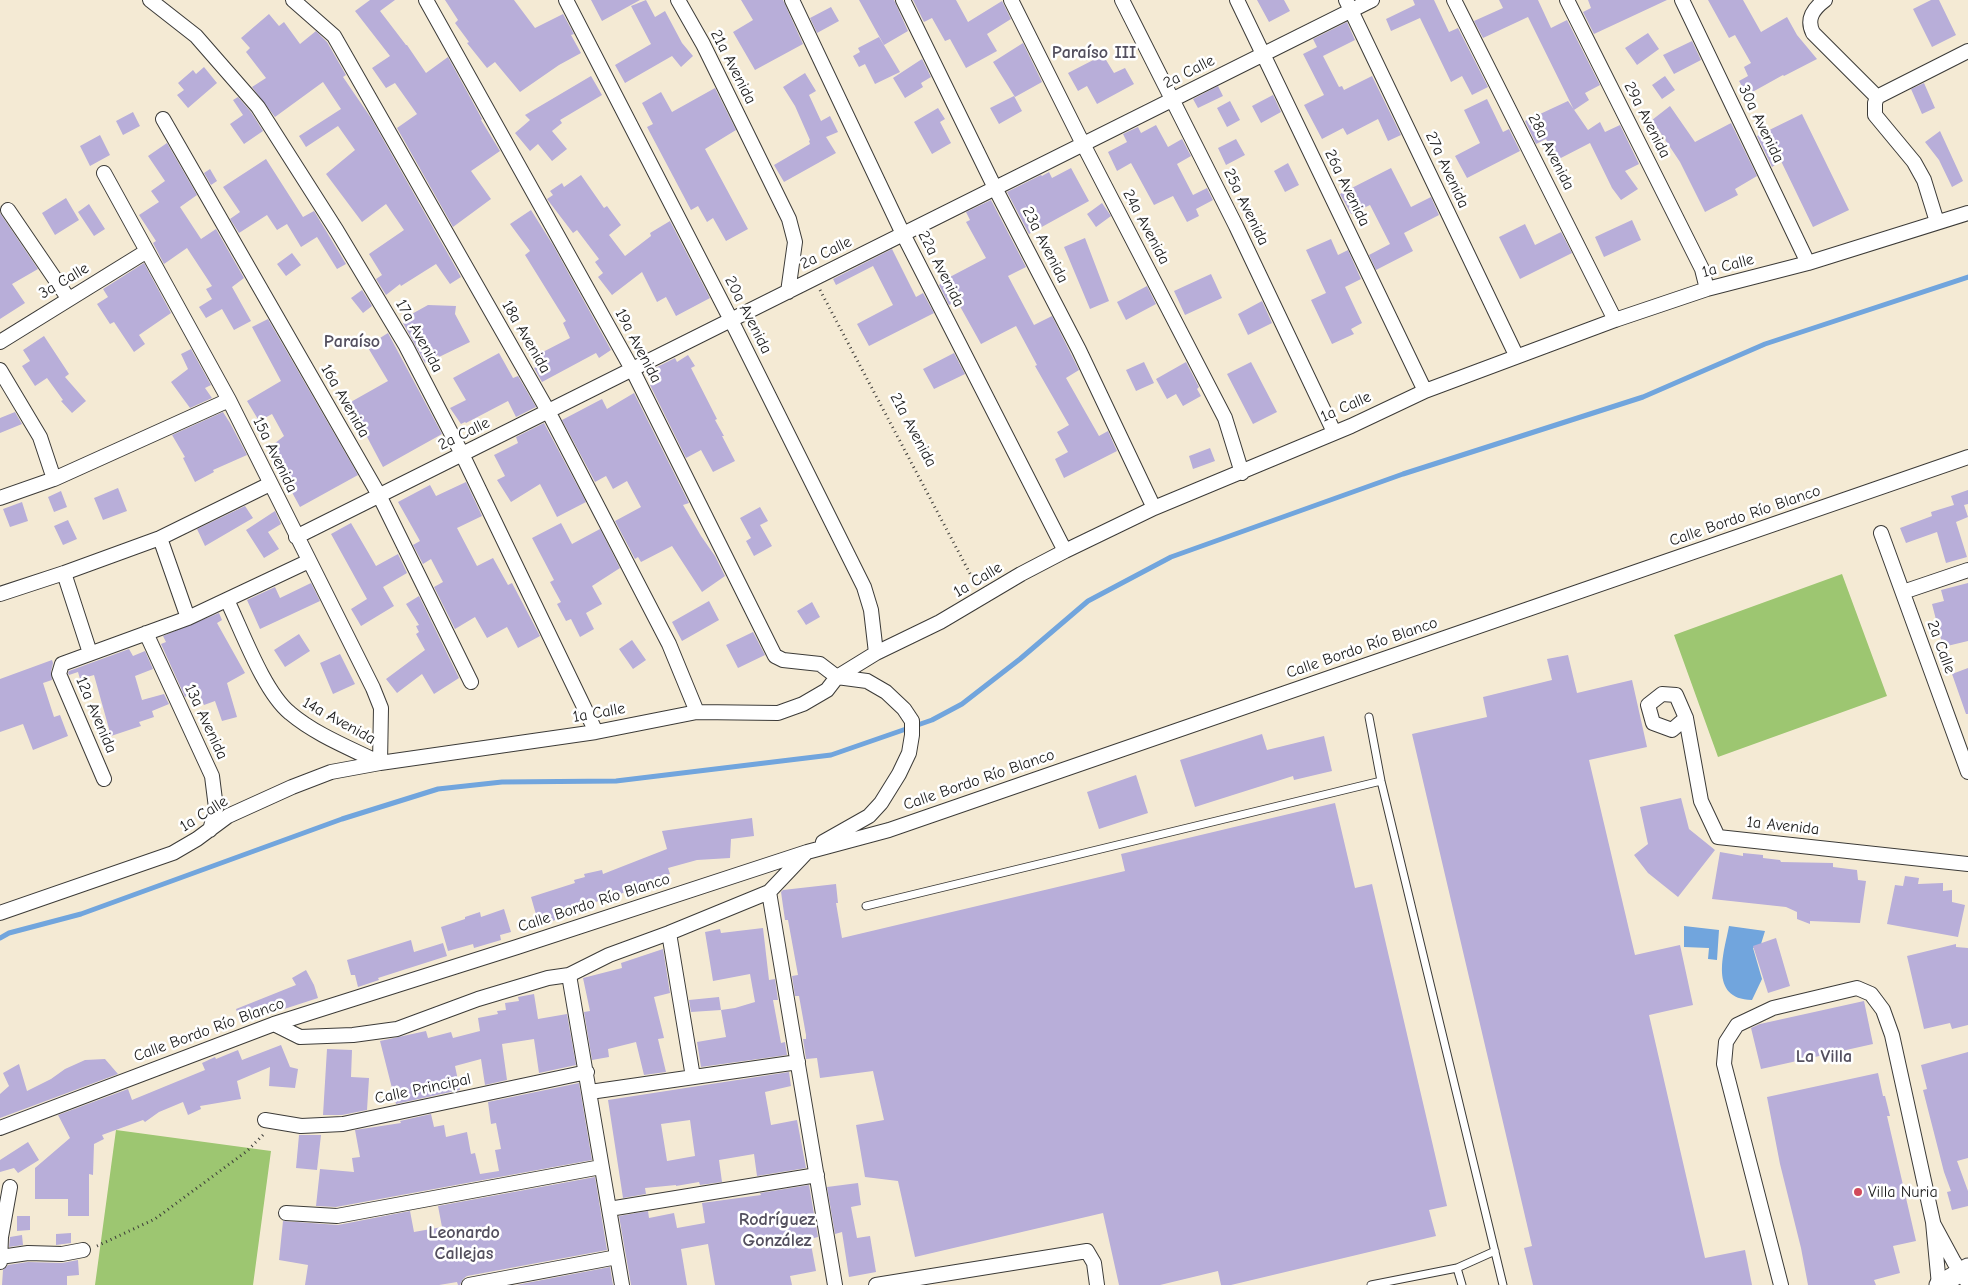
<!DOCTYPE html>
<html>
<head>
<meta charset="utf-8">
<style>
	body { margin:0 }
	canvas { display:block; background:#f4ead4 }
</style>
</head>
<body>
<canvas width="1968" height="1285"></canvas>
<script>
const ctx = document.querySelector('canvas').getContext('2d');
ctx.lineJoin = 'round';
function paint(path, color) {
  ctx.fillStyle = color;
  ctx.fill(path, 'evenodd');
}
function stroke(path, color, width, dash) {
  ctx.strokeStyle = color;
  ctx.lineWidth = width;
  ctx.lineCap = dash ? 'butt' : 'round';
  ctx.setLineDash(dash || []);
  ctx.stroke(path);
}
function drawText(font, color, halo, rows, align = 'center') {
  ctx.font = font + ' "Comic Neue",sans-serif';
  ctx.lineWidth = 5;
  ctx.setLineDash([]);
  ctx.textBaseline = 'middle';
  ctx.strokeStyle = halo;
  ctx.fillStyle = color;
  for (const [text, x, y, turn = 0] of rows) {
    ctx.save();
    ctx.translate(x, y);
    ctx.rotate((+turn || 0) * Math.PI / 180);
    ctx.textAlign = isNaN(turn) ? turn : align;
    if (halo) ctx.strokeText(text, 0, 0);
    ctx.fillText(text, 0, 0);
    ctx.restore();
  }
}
paint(new Path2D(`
	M1842 574 1887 696 1718 757 1674 635Z
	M116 1130 271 1151 253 1285H95Z`), '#9dc671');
paint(new Path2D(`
	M1684 926 1719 930 1717 960 1708 959 1709 948 1684 947Z
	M1729 926 1765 931 1761 944 1753 948 1762 979 1752 1000C1708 999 1724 953 1729 926Z`), '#71a5dd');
stroke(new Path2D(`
	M0 938 9 933 81 914 342 819 438 789 502 782 616 781 831 755 932 720 962 704 1020 659 1088 601 1171 557 1403 474 1643 397 1765 344 1968 277`), '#71a5dd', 5);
paint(new Path2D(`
	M370 0H395L380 11 406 45H407L426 73 448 57 482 119 481 120 500 151 471 171 491 199 453 227 397 128 417 114 395 83 386 88 372 68 390 56 355 11Z
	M445 0H514L535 28 563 14 574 34 571 35 581 53 559 65 520 92 495 62 487 68 467 43 469 42 455 23 458 20Z
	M591 0H640L602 21Z
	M646 0 655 17 665 11 682 43 693 56 681 67 672 56 625 83 615 65 651 44 631 6Z
	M741 0H783L803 44 755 70 733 32 753 20Z
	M859 0H894L908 31 884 45Z
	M913 0H956L968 22 1002 1 1011 19 987 34 997 51 966 68 950 39 945 41 932 18 924 22Z
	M1257 0H1284L1290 11 1269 22Z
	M1413 0H1434L1449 32 1458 28 1488 87 1472 95 1462 76 1451 82 1420 18 1391 31 1386 19 1415 5Z
	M1499 0H1538L1551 28 1567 20 1600 85 1585 93 1589 100 1574 110 1528 17 1483 38 1474 21 1503 8Z
	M1588 0H1667L1594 34 1583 12 1591 8Z
	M1708 0H1743L1761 32 1787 17 1797 35 1817 59 1784 76 1783 75 1747 95 1739 81 1748 76 1744 67 1751 63 1735 35 1729 38Z
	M1931 0H1939L1956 35 1932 47 1913 9Z
	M831 7 839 21 817 33 810 18Z
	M269 14 279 26 284 22 300 44 316 31 327 42 346 75 343 77 371 118 461 277 450 284 436 264 401 286 400 284 386 295 376 279 382 275 369 254 404 230 386 204 362 222 326 174 355 150 338 126 306 147 299 136 341 109 323 82 275 117 252 87 266 78 246 52 250 48 241 38Z
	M1347 22 1355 40 1323 56 1339 87 1342 86 1344 90 1372 76 1401 135 1388 141 1378 119 1347 135 1343 128 1322 139 1304 105 1324 95 1303 54 1317 47 1313 39Z
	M1648 33 1659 49 1637 65 1625 48Z
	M879 37 900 72 875 84 865 64 859 67 853 56 860 52 858 48Z
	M1692 41 1701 60 1674 74 1663 55Z
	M1023 43 1042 82 1015 97 993 62Z
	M1103 55 1114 73 1125 68 1134 84 1097 104 1087 86 1078 91 1068 73Z
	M922 59 931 77 921 83 923 87 905 98 893 78Z
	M204 67 217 83 188 108 177 95 184 90 178 83 193 70 196 74Z
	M805 73 816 91 809 95 821 121 830 116 838 132 826 137 836 153 784 182 774 165 810 144 809 141 810 140 795 106 783 87Z
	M591 76 602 95 560 120 562 123 552 131 567 149 552 161 538 144 530 151 515 133 530 120 525 115Z
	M1665 76 1675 90 1662 99 1652 85Z
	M1924 83 1935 108 1922 114 1911 89Z
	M1218 86 1223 96 1198 108 1193 99Z
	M715 88 736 130 705 149 748 229 726 241 713 218 707 222 698 206 691 210 647 127 653 124 642 103 661 92 672 112Z
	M1273 95 1281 112 1261 123 1252 106Z
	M1014 96 1022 111 999 124 990 108Z
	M238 97 251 112 263 131 244 144 230 124 243 115 233 100Z
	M1487 99 1503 132 1509 129 1520 151 1467 178 1455 156 1480 143 1464 110Z
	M1230 101 1240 120 1227 127 1217 108Z
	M1568 101 1588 130 1600 122 1605 132 1620 125 1639 164 1625 171 1638 189 1621 200 1612 188 1590 143 1557 160 1546 139 1536 144 1525 121Z
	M1670 106 1695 142 1731 123 1757 176 1735 189 1738 195 1705 212 1680 162 1652 120Z
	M938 108 945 119 940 122 951 143 932 154 914 122Z
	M133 112 140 126 123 135 116 121Z
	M1802 114 1849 210 1813 227 1781 161 1772 167 1757 136Z
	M1156 125 1168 147 1182 139 1191 156 1177 164 1193 195 1207 188 1213 200 1196 209 1199 216 1187 222 1173 196 1154 205 1131 163 1117 171 1108 152 1127 142 1123 134 1138 127 1141 133Z
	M1940 131 1963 181 1952 187 1939 160 1925 142Z
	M100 135 110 155 90 166 80 146Z
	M1236 139 1245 155 1226 165 1218 148Z
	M167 143 197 195 180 207 201 239 216 229 244 278 232 287 251 321 234 330 222 309 206 318 199 307 212 299 206 289 212 286 187 248 164 264 153 243 156 241 139 215 159 202 151 191 165 181 148 156Z
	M266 159 303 217 314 211 346 264 337 269 317 237 301 247 287 224 277 230 267 215 239 233 230 219 240 212 223 187Z
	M1288 163 1299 185 1285 192 1274 171Z
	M1071 168 1089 201 1029 234 1007 192 1041 175 1042 176 1049 172 1052 178Z
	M1391 168 1411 207 1431 197 1439 215 1404 233 1413 251 1376 270 1369 255 1390 244 1370 205 1351 214 1340 194Z
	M210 169 217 181 211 185 204 173Z
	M581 175 604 208 607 206 621 225 609 235 625 256 651 236 650 233 670 221 710 298 676 316 666 297 657 302 642 272 612 295 598 277 603 273 595 262 599 259 577 230 573 233 547 199 553 195 550 191 562 183 564 187Z
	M66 198 79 220 55 235 42 213Z
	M991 200 1026 267 1008 276 1034 325 1052 316 1079 370 1066 378 1099 436 1108 431 1117 451 1064 478 1055 459 1068 452 1057 432 1069 425 1035 366 1037 365 1016 326 981 344 957 301 949 305 939 285 947 280 946 279 986 258 966 222 970 220 966 212Z
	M1102 203 1111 216 1096 227 1087 214Z
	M89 204 105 229 94 236 78 212Z
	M531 210 553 245 611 350 599 358 596 353 542 382 534 368 544 363 539 354 570 338 563 323 566 321 525 255 530 251 510 224Z
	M0 213 38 269 12 284 25 303 0 319Z
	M1632 220 1641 240 1604 257 1595 237Z
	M1525 224 1535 245 1561 232 1572 253 1520 279 1499 237Z
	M1085 238 1109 301 1090 309 1064 247Z
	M1331 239 1338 255 1348 250 1361 279 1345 287 1362 323 1351 329 1354 334 1332 344 1311 300 1326 293 1306 250Z
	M892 249 916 297 923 293 934 313 869 346 857 324 893 305 873 266 836 285 833 279Z
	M292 253 301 265 286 276 277 264Z
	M144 263 171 313 139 335 145 344 134 352 114 322 110 324 97 304 108 297 103 289Z
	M1211 274 1222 298 1185 315 1174 291Z
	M1147 286 1156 304 1126 320 1117 302Z
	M362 290 372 306 363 313 351 298Z
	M1262 301 1272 323 1248 335 1238 314Z
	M428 305 456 306 455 314 470 342 439 357 438 355 425 363 403 323 411 318 410 315Z
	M268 319 358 475 300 507 288 485 293 482 274 444 284 436 272 414 259 421 247 401 281 381 252 327Z
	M388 333 442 434 383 467 349 403 388 381 367 346Z
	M44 336 69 374 65 377 86 401 72 413 61 401 63 400 47 378 35 386 22 366 30 361 23 350Z
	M191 349 211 385 205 388 212 398 190 408 171 382 188 369 181 354Z
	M499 353 513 378 518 376 536 407 516 417 508 401 466 423 465 422 461 424 450 408 466 400 453 378Z
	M954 353 965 374 934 389 923 369Z
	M688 355 695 366 691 368 717 419 715 420 724 436H722L735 461 713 472 701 450 686 458 650 385 657 380 651 370 675 358 677 362Z
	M1144 362 1154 383 1136 391 1126 370Z
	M1186 362 1199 387 1197 389 1201 396 1183 406 1176 394 1167 399 1156 379Z
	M1251 362 1277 412 1253 424 1227 374Z
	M634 393 689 503 683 505 701 536 715 556 725 576 702 592 672 546 641 562 638 557 635 559 615 521 641 507 627 481 613 489 606 476 595 482 562 420 602 399 607 409Z
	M15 412 22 424 0 433V418Z
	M223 412 230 423 247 455 213 470 214 472 195 482 183 458 185 457 172 435Z
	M544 423 586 502 557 517 540 484 511 502 497 480 505 476 494 455 518 443 516 437Z
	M1210 448 1215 461 1193 469 1189 456Z
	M466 482 482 516 457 528 477 566 493 558 508 585 512 583 540 636 518 648 507 627 487 638 475 617 455 629 434 587 443 582 431 559 423 564 413 545 420 541 398 502 430 485 436 496Z
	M118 488 127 511 103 520 94 498Z
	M1968 490V504L1964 505 1968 517 1956 522 1967 557 1946 563 1937 532 1906 543 1900 528 1932 516 1931 512 1954 505 1951 496Z
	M61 491 67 507 54 512 48 497Z
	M22 502 28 521 10 527 3 509Z
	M245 506 253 518 205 546 197 529Z
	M760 507 768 521 760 525 772 546 754 556 746 541 751 538 740 518Z
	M275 511 281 524 268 532 279 549 264 558 246 530Z
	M68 520 77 539 63 545 54 526Z
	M351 523 376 566 398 554 407 573 383 587 394 606 361 626 351 609 367 599 331 534Z
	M561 523 572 544 600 529 620 568 592 586 602 604 586 613 594 629 580 637 571 619 566 621 557 604 561 602 550 582 554 580 532 538Z
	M311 583 320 601 260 629 247 600 275 587 280 598Z
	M1968 583V641L1943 647 1932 604 1944 601 1941 590Z
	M419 596 459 678 434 694 422 674 397 693 386 679 425 650 416 634 419 632 416 626 419 625 406 604Z
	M709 601 719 620 682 641 672 622Z
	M812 602 820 617 806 625 797 611Z
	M219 613 222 620 217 623 245 673 227 683 237 717 222 721 215 701 204 705 198 691 185 697 161 644 166 642 163 636Z
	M753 632 765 655 738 668 726 645Z
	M299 634 310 651 285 667 274 650Z
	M632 640 646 660 633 669 619 649Z
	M129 649 133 656 145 651 153 669 135 676 142 700 164 694 169 704 152 711 154 717 139 722 141 726 111 736 94 675 80 679 78 672 69 675 68 673 69 671Z
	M340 654 355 684 333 694 320 663Z
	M1568 655 1577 693 1632 680 1647 747 1589 760 1635 955 1680 945 1693 1005 1649 1015 1705 1258 1745 1250 1752 1285H1533L1524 1248 1532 1246 1412 734 1487 717 1483 697 1552 680 1547 659Z
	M52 660 53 663 51 672 52 680 43 683 54 717 60 715 68 736 33 750 23 724 0 732V679Z
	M1968 668V714H1966L1952 674Z
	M1262 734 1267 750 1324 736 1332 771 1294 780 1293 776 1195 807 1180 760Z
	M1136 775 1148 813 1099 829 1087 792Z
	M1681 798 1689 829 1715 850 1678 897 1648 873 1634 855 1648 844 1640 807Z
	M1335 803 1355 888 1372 884 1447 1206 1429 1210 1436 1236 1231 1285H1221L1218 1271 1160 1285H1119L1103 1213 915 1257 898 1181 865 1177 856 1125 884 1120 873 1071 820 1078 817 1058 806 1059 803 1039H806V1035L799 996H795L792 976 798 975 788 920H785L781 892 783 890 836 884 838 903H836L842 938 1125 871 1121 854Z
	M752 818 754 836 731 839 730 858 697 860 668 868 670 874 618 895 583 906 585 911 539 925 531 897 575 883 574 880 585 877 584 874 602 870 603 874 667 849 662 831Z
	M1720 852 1743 856V853L1763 855V858L1780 860 1781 862 1833 863V867L1857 870 1858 880 1866 881 1860 923 1810 921V924L1797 919V912L1786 907 1712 899Z
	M1905 876 1919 878 1918 884 1943 883V891L1952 890V902L1965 905 1958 937 1887 924 1895 885 1903 886Z
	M504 909 511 932 500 935 501 940 474 948 473 944 448 951 441 927 465 919V917L480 912 481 917Z
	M763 928 769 980 775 979 778 1000H773L781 1043 785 1042 787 1055 701 1067 697 1042 726 1037 721 1010 735 1008 755 1002 750 974 713 981 705 932 720 929 721 933Z
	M1776 938 1790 986 1768 993 1753 946Z
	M411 940 414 952 443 943 447 956 378 978 379 980 358 987 355 975H351L347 960Z
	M1956 944V947L1968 948V1025L1952 1029 1950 1023 1924 1029 1907 956Z
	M663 949 670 993 654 997 664 1038 658 1039 666 1072 644 1075 636 1042 608 1049 609 1057 592 1060 584 1012 590 1011 583 978 622 968 621 963Z
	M306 970 314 985 318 998 278 1011 277 1009 241 1023 236 1009 296 985 292 978Z
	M534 994 538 1019 567 1014 576 1065 539 1073 534 1039 502 1044 507 1080 485 1085 481 1059 455 1066 460 1090 396 1104 380 1041 426 1031 428 1038 451 1032 453 1038 480 1031 478 1018 498 1014 497 1011 506 1010 505 1003 519 1001 518 997Z
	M719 997 721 1010 691 1012 689 1000Z
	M1864 1001 1873 1044 1761 1069 1751 1028 1760 1024Z
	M281 1045 290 1067 298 1069 295 1088 269 1086 270 1067 237 1081 241 1099 200 1106 201 1109 188 1115 183 1102 159 1112 145 1122 143 1120 102 1135 104 1139 94 1144 93 1175 89 1174V1216H68V1199H35V1168L70 1138 58 1115 128 1089 132 1100 205 1070 202 1063 215 1057 216 1059 238 1050 242 1060Z
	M327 1049 352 1050 351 1077 369 1078 367 1110 342 1115H323Z
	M1968 1052V1158L1957 1161 1968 1191V1206L1952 1210 1947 1192 1951 1191 1944 1172 1923 1090 1927 1089 1921 1065Z
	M105 1059 118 1074 0 1118V1094L9 1086 3 1073 19 1064 27 1091 51 1079 65 1069 85 1060Z
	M789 1072 791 1086 765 1092 771 1125 797 1120 806 1168 757 1176 754 1154 719 1160 722 1182 700 1185 699 1182 676 1186V1185L645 1188 646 1194 623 1198 608 1100ZM690 1120 695 1156 667 1161 661 1124Z
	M1878 1073 1883 1096H1885L1890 1116H1887L1916 1241 1893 1246 1900 1273 1874 1280 1876 1285H1808L1801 1248 1780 1164 1767 1097Z
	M579 1083 592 1160 336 1207 316 1206 320 1169 354 1172 352 1158 360 1157 355 1130 401 1123 400 1121 431 1114 434 1127 444 1125 446 1137 467 1132 471 1154 475 1153 480 1174 499 1171 495 1150 501 1149 496 1123 491 1124 488 1102Z
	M299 1135H321L317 1170 296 1168Z
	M28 1142 39 1160 18 1173 14 1168 0 1172V1160Z
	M595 1177 607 1250 467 1276 463 1279 460 1285H458L457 1282 439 1285H305L308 1265 279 1260 283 1221 338 1225 410 1211 414 1232 442 1227 438 1206Z
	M858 1183 861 1205 851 1207 857 1238 870 1236 876 1272 849 1277 842 1232 835 1234 827 1187Z
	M809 1185 818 1237 810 1239 816 1271 790 1276 792 1285H715L708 1244 681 1249 687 1285H631L619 1216 648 1211 649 1218 674 1213 677 1228 705 1223 702 1203 761 1195 760 1193Z
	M17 1216H30V1230L17 1231Z
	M71 1233V1243L56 1245V1234Z
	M22 1235 23 1245 9 1247 10 1237Z
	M78 1260 79 1275 67 1276V1285H2L3 1270 8 1265 28 1262 62 1263Z
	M610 1267 613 1285H516Z`), '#b8aed9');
const lane = new Path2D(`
	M1369 717 1381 781 1503 1285
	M866 906 1381 781
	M1457 1268 1462 1285
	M1371 1285 1457 1268 1495 1251`);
const street = new Path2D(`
	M150 0 196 36 258 107 337 231 406 346 462 454 596 732
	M293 0 334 36 548 411 669 644 697 712
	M426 0 632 369 775 656 783 660 820 664 837 677 867 681 886 692 904 709 912 721V735L909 753 899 774 881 803 869 816 823 842
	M566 0 731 320 864 587 871 610 876 653
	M678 0 703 44 789 219 795 242 788 292
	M792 0 903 234 1065 551
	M903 0 995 188 1079 350 1154 508
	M1011 0 1083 144 1225 418 1242 473
	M1122 0 1236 226 1334 432
	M1237 0 1425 391
	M1346 0 1516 355
	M1454 0 1615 320
	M1567 0 1702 269 1707 289
	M1682 0 1808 263
	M1825 0C1813 9 1806 19 1813 33L1877 97 1968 51
	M1877 97 1875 103V115L1914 162 1924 180 1937 222
	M163 119 379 495 471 682
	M104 173 229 400 373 688 381 708 380 763C350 748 316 735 290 713 264 692 242 631 227 600
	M8 210 68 298
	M0 342 147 251
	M0 370 40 437 54 479
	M0 498 54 479 229 400
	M1881 533 1968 772
	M296 537 1372 0
	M160 538 188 618
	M64 573 90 653
	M1903 592 1968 570
	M0 594 64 573 160 538 270 484
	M146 633 212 776 216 808 210 830
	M1686 718 1672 730 1653 723 1648 705 1662 694 1676 695 1686 718 1701 801 1718 837 1968 864
	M104 779 59 674 62 664 188 618 309 561
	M769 892 835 1285
	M0 913 173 853 197 839 228 816 292 787 331 772 380 763 596 732 697 712 778 713 803 704 827 690 837 677 876 653 940 622 1021 574 1065 551 1154 508 1351 426 1425 391 1615 320 1707 289 1808 263 1968 213
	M669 933 693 1077
	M569 975 622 1285
	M274 1024 300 1037 353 1035 397 1029 478 999 548 978 569 975 609 955 669 933 769 892 805 854
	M590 1092 798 1062
	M265 1120 301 1126 343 1124 587 1072
	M0 1128 274 1024 517 947 807 852 889 830 1968 457
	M609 1209 817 1175
	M286 1213 337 1216 601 1167
	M1934 1225 1954 1262 1968 1283
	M0 1257 28 1253 62 1254 83 1250
	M0 1262 1 1237 10 1187
	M469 1285 617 1257
	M876 1285 1087 1251 1094 1263 1097 1285
	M1781 1285 1724 1064 1726 1042 1737 1025 1773 1008 1857 988 1871 994 1883 1010 1892 1035 1933 1222 1939 1285`);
const secondary = new Path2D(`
	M1939 1285 1968 1268`);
stroke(lane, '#3c3b38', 9);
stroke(street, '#3c3b38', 16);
stroke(secondary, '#3c3b38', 21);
stroke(new Path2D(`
	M820 290 976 585
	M97 1246 155 1219 247 1151 263 1135`), '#3c3b38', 3, [1, 4]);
stroke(lane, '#fff', 7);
stroke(street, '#fff', 14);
stroke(secondary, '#fff', 19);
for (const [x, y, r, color] of [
	[1858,1192,5,"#d1495b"]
]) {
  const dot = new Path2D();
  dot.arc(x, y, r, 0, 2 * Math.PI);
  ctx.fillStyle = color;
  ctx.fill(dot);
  stroke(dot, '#fff', 2);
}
drawText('16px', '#1c1c1c', '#fff', [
	["21a Avenida",733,67,63],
	["2a Calle",1189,72,-27],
	["29a Avenida",1647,120,63],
	["30a Avenida",1761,124,64],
	["28a Avenida",1551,152,63],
	["27a Avenida",1447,170,65],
	["26a Avenida",1347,188,64],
	["25a Avenida",1246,207,64],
	["24a Avenida",1146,227,62],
	["23a Avenida",1045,245,63],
	["2a Calle",826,253,-26],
	["1a Calle",1728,266,-15],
	["22a Avenida",941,269,63],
	["3a Calle",64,281,-31],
	["20a Avenida",748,315,63],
	["17a Avenida",419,336,61],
	["18a Avenida",526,337,60],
	["19a Avenida",638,346,62],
	["16a Avenida",345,401,60],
	["1a Calle",1346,407,-24],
	["21a Avenida",913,430,62],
	["2a Calle",464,434,-26],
	["15a Avenida",275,455,64],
	["Calle Bordo Río Blanco",1745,516,-19],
	["1a Calle",978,580,-31],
	["2a Calle",1941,647,70],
	["Calle Bordo Río Blanco",1362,648,-19],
	["1a Calle",599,713,-10],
	["12a Avenida",96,715,67],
	["14a Avenida",339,721,29],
	["13a Avenida",206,722,65],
	["Calle Bordo Río Blanco",979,780,-19],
	["1a Calle",204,814,-32],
	["1a Avenida",1783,826,6],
	["Calle Bordo Río Blanco",594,903,-18],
	["Calle Bordo Río Blanco",209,1030,-20],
	["Calle Principal",423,1089,-12]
]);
drawText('16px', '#1c1c1c', '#fff', [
	["Villa Nuria",1868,1192]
], 'left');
drawText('bold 18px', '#534f5e', '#fff', [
	["Paraíso III",1094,53],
	["Paraíso",352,342],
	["La Villa",1824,1057],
	["Rodríguez",777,1220],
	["González",777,1241],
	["Leonardo",464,1233],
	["Callejas",464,1254]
]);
</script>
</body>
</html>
